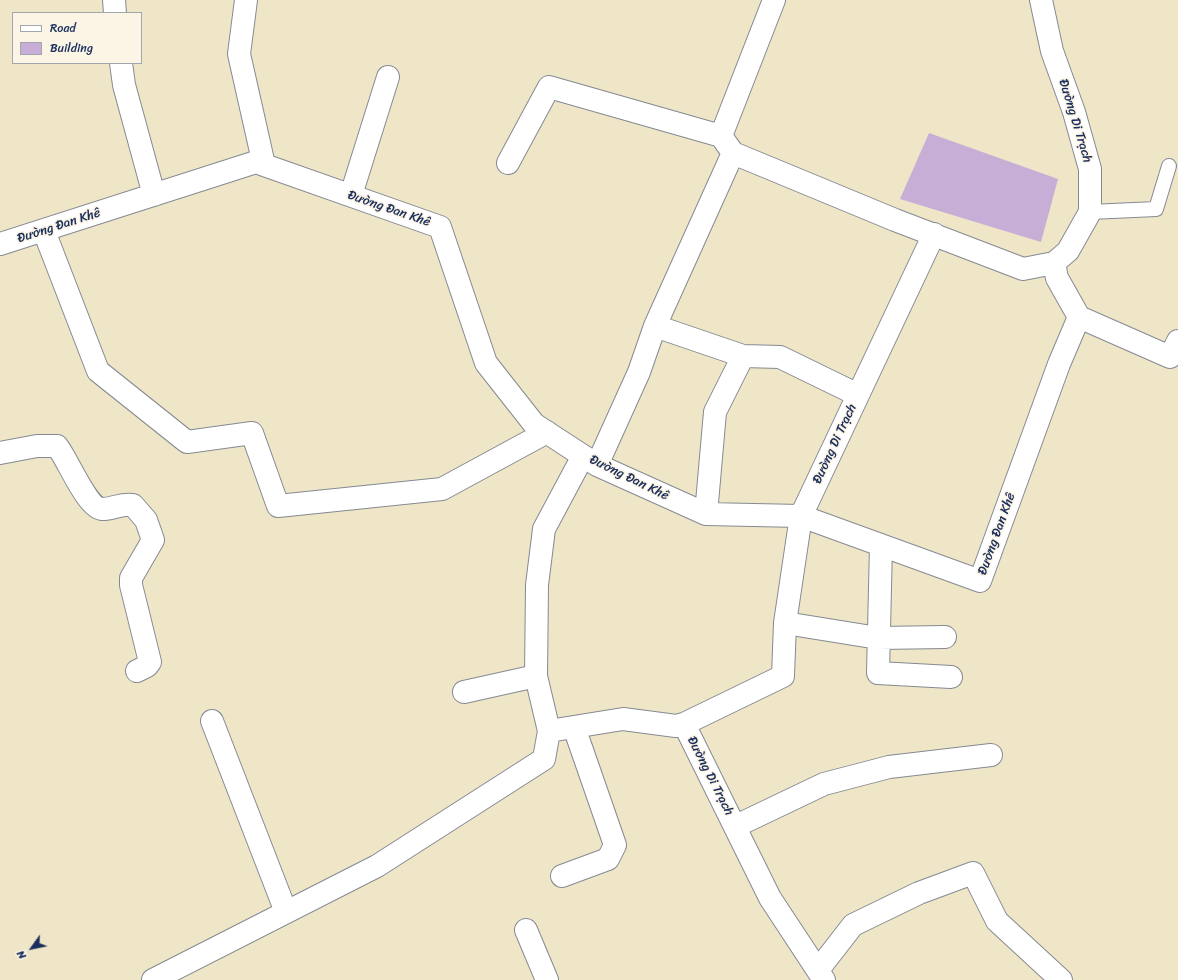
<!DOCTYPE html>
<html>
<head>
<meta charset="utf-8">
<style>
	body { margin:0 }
	#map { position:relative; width:1178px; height:980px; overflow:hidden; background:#efe5c7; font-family:Sriracha,sans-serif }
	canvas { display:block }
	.legend { position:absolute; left:12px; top:12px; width:130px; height:52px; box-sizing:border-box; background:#fcf5e5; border:1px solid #a2a6af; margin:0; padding:5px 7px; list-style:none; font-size:12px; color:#1b2f5e }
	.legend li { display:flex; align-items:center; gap:8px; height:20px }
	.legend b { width:20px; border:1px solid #a2a6af }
	.north { position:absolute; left:12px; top:928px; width:40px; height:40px; -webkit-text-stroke:3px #fcf5e5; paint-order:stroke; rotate:237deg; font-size:11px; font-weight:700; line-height:16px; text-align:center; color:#1b2f5e }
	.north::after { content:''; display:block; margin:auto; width:14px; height:18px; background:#1b2f5e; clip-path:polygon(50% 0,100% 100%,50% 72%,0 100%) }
</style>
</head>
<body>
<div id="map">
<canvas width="1178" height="980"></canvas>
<ul class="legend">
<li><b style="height:5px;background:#fff"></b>Road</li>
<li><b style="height:11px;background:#c7aed7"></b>Building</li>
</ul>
<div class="north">N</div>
</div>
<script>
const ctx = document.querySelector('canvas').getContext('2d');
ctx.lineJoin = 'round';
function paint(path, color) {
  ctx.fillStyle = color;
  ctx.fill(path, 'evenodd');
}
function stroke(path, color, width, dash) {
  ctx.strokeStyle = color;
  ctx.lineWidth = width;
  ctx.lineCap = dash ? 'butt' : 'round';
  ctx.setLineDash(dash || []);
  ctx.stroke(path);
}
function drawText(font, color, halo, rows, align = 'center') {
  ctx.font = font + ' Sriracha,sans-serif';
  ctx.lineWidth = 3;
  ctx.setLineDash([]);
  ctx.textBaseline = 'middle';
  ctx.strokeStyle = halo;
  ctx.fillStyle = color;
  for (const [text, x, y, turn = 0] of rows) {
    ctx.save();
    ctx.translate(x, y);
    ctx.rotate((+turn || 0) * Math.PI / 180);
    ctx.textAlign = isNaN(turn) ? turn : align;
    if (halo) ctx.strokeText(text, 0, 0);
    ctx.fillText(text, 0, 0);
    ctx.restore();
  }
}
paint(new Path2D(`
	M929 133 1058 179 1041 242 900 199Z`), '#c7aed7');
const service = new Path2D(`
	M1090 212 1156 209 1169 166`);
const minor = new Path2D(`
	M114 0 115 13
	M246 0 239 54 264 165
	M121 63 124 85 154 195
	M733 153 895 220 1023 269 1054 263 1068 251 1090 212V169L1074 112 1052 51 1041 0
	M508 163 549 87 721 136
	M351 195 388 77
	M44 231 98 371 187 442 252 433 278 506 442 489 547 432
	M0 244 256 162 264 165 440 227 486 363 534 424 597 465 706 514 801 516 980 581 1059 364 1079 317 1170 357 1178 341
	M1054 263 1057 278 1079 317
	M655 326 743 356
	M0 453 37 446H57C67 458 87 508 102 509 113 509 122 503 133 505L146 520 153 540 131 578V585L150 662 147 666 137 671
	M583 456 544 529 537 585 536 676 549 731 623 719 676 726 684 724 783 676 785 623 801 516 934 234
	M597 465 639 372 655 326 733 153 721 136 774 0
	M706 514 715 412 743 356 780 357 858 395
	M881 545 878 673 951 677
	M785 623 878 638 945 637
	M464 692 536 676
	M212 721 286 912
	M684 724 770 898 824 980
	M736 826 824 784 889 767 991 755
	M562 876 608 859 615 845 574 727
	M526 930 547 980
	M818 970 853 925 919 893 973 873 997 921 1061 980
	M153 980 377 866 544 759 549 731`);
stroke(service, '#858a92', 16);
stroke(minor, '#858a92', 24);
stroke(service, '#fff', 14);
stroke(minor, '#fff', 22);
drawText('13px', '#1b2f5e', '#fcf5e5', [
	["Đường Di Trạch",1075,121,73],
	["Đường Đan Khê",389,209,19],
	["Đường Đan Khê",59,226,-18],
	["Đường Di Trạch",835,444,-65],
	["Đường Đan Khê",629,478,26],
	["Đường Đan Khê",997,534,-70],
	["Đường Di Trạch",710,776,63]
]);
</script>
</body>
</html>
